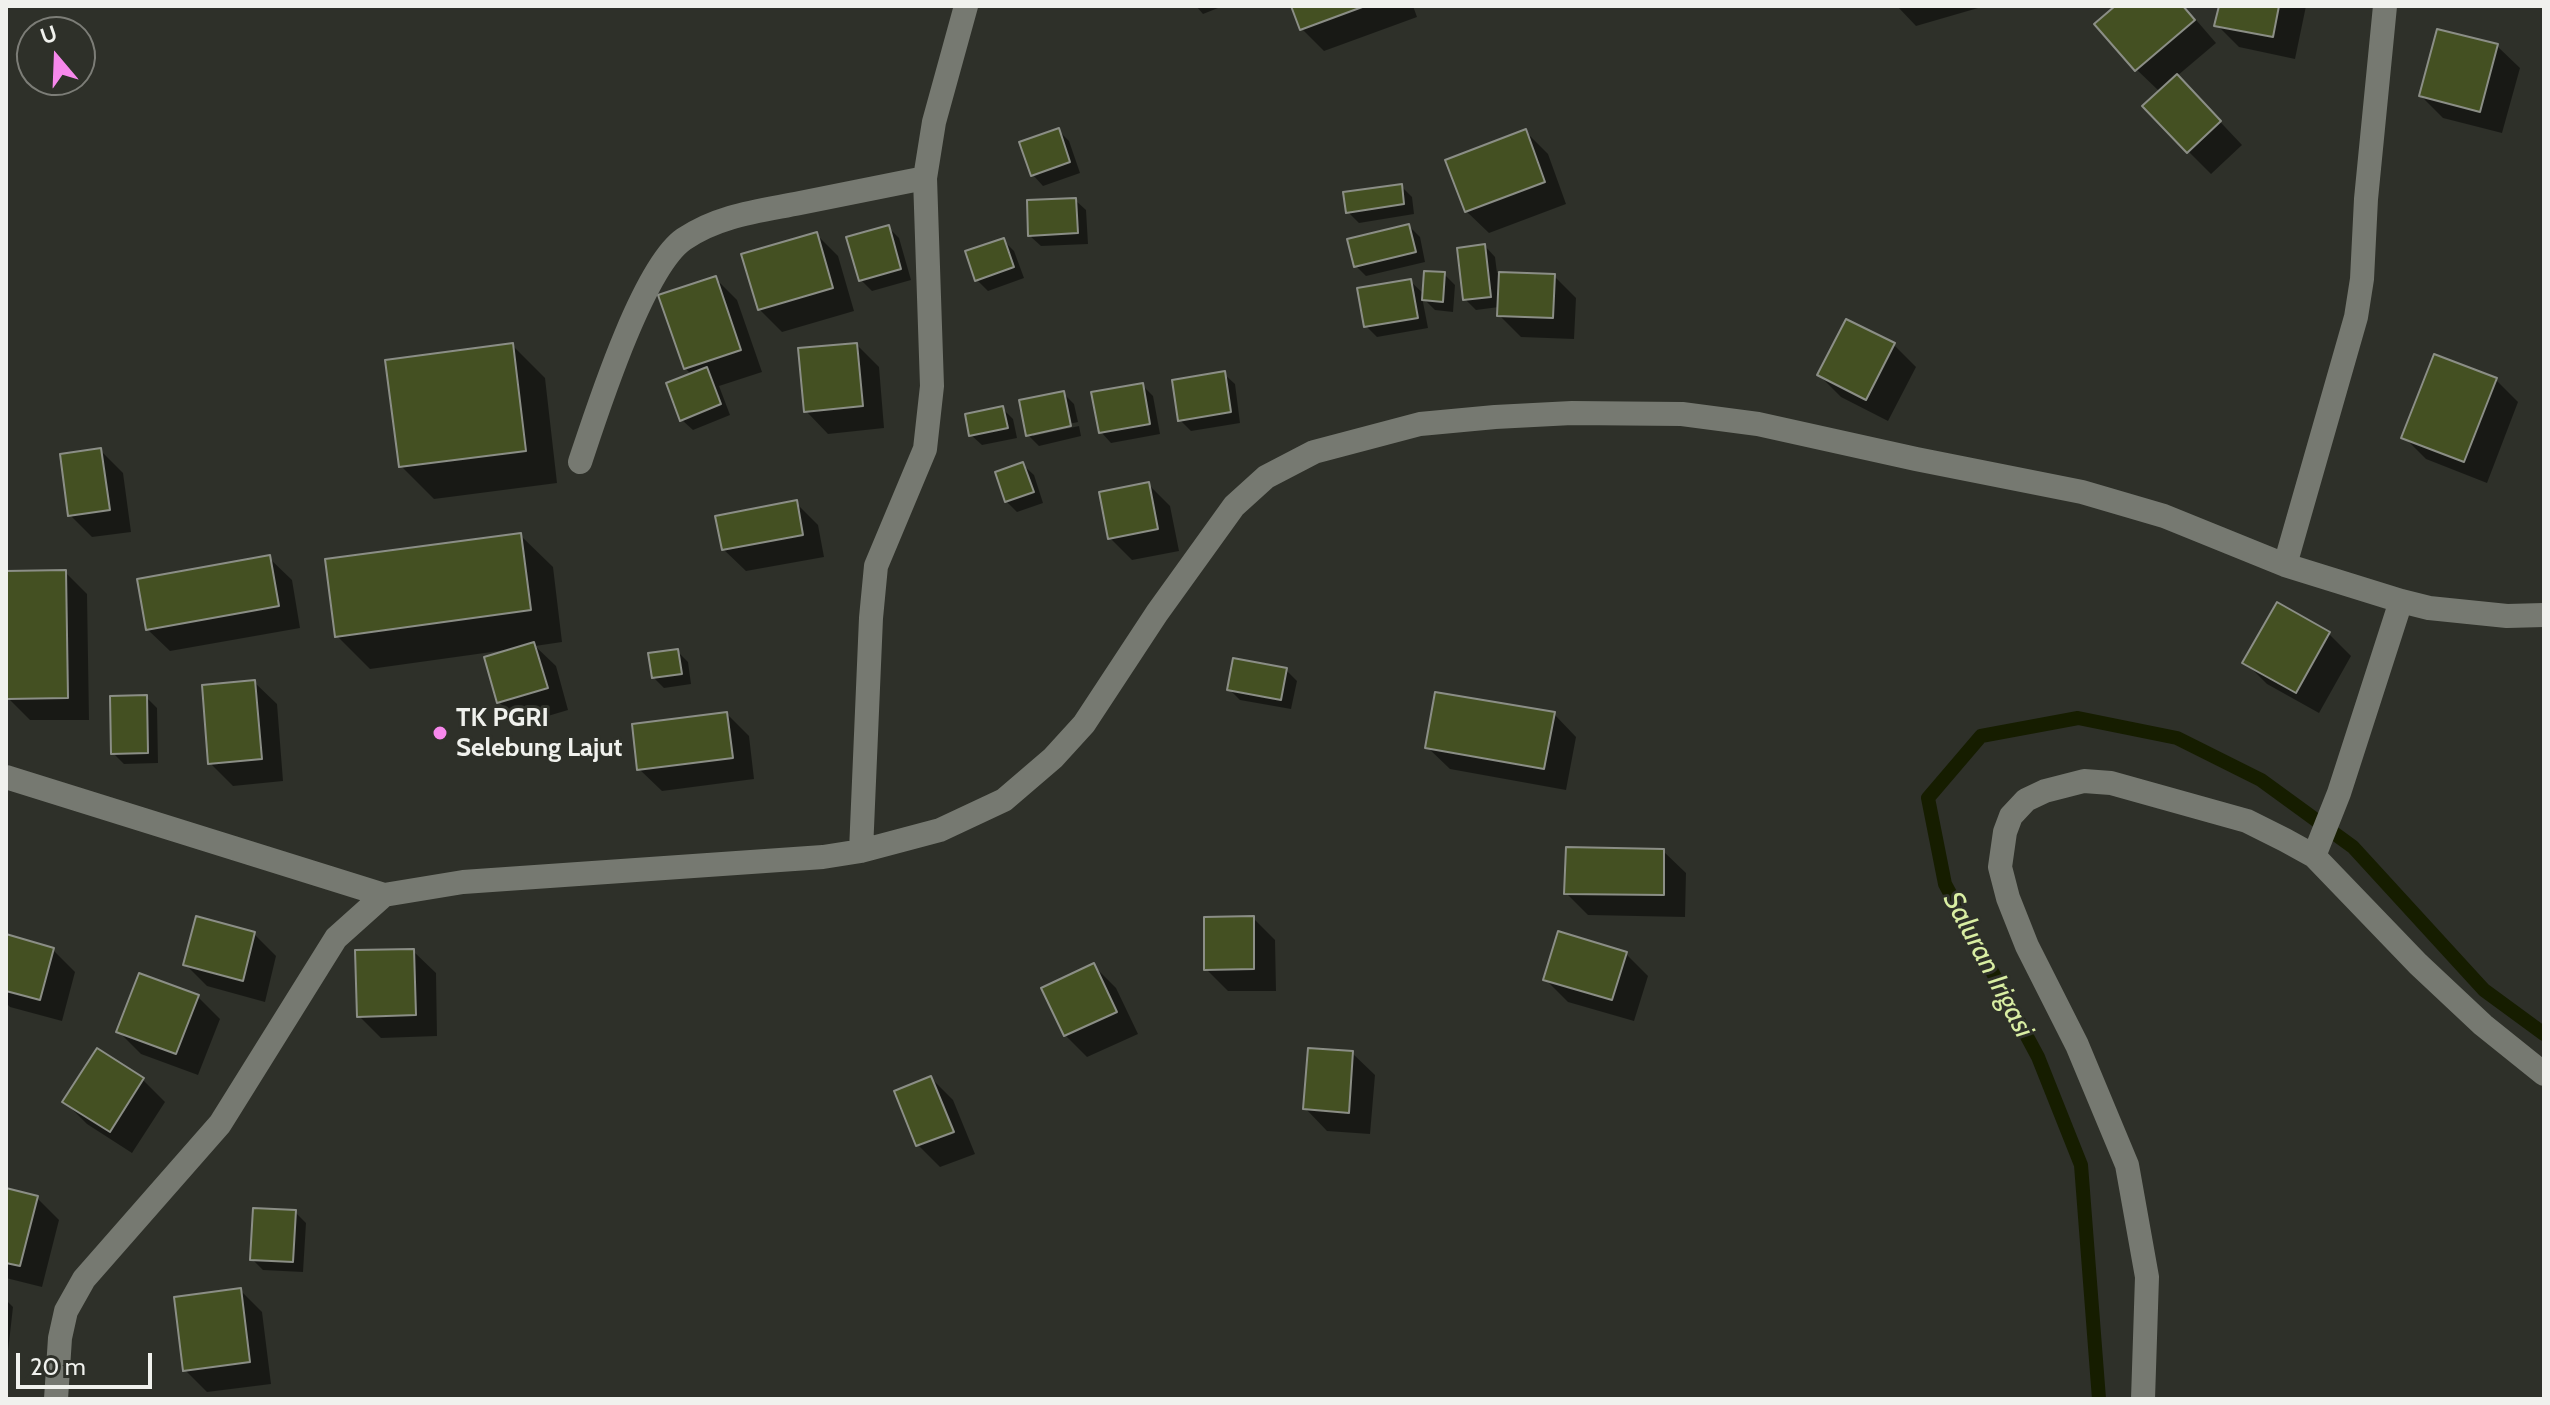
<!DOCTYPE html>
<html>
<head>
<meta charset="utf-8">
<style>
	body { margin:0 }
	#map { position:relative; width:2550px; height:1405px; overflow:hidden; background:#2e3029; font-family:Cabin,sans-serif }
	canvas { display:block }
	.frame { position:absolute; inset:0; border:8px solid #f0f1ed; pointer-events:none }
	.north { position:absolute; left:16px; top:16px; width:80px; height:80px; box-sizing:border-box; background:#2e3029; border:2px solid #7c7d77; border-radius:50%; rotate:341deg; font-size:22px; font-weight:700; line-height:32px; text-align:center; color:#f0f1ed }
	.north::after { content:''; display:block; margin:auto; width:28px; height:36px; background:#f788ec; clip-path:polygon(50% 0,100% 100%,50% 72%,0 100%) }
	.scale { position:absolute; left:16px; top:1353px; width:136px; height:36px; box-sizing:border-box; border:4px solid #f0f1ed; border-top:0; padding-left:10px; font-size:24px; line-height:28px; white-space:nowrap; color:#f0f1ed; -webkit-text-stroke:6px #2e3029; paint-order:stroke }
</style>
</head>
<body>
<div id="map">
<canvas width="2550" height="1405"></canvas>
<div class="frame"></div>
<div class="north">U</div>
<div class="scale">20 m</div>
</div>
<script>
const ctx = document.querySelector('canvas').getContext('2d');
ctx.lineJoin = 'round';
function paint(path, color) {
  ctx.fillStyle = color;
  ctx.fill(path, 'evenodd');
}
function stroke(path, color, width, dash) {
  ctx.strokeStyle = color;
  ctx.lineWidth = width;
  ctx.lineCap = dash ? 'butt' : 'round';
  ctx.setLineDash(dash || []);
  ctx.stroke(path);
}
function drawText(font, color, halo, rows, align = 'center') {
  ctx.font = font + ' Cabin,sans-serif';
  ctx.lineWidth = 6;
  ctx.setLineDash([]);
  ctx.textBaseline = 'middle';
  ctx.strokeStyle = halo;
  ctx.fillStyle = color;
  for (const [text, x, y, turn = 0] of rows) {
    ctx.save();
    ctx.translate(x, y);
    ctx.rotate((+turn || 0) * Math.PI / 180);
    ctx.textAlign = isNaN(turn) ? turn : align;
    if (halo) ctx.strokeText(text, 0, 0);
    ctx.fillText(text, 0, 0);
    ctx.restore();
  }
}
paint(new Path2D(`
	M1196 6H1223L1203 14Z
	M1293 6H1413L1417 17 1324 51 1302 29Z
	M1897 6H1985L1916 26Z
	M2118 6H2184L2216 43 2177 76 2242 145 2211 174 2189 152 2160 92 2136 69Z
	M2221 6H2306L2295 59 2239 47 2217 25Z
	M2497 46 2520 68 2502 133 2443 118 2421 96Z
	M1058 130 1069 141 1080 173 1043 186 1033 175Z
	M1526 132 1548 154 1566 204 1489 233 1466 211Z
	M1401 186 1412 197 1414 214 1359 223 1348 212Z
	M1075 200 1086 210 1088 244 1041 246 1030 236Z
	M1409 226 1420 237 1425 262 1366 276 1356 266Z
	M888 227 899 238 911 280 872 291 861 280Z
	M816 234 838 256 854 311 782 332 759 309Z
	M1003 240 1014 251 1024 278 988 291 977 280Z
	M1485 246 1495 257 1497 273 1554 276 1576 298 1574 339 1521 337 1499 315V307L1476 310 1465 299Z
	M1444 274 1455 285 1453 312 1435 310 1422 297 1428 328 1377 337 1366 326 1410 281 1425 295Z
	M715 278 737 300 762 372 719 386 730 415 693 430 682 420 692 375 685 368Z
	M512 345 545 378 557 483 434 499 401 466Z
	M857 345 879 367 884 428 828 434 806 411Z
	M1894 345 1916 367 1888 421 1841 397 1819 375Z
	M1224 374 1235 384 1240 423 1191 431 1180 420Z
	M2496 380 2518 402 2487 483 2426 459 2404 437Z
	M1142 385 1153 396 1160 434 1111 443 1101 432Z
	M1063 393 1074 404 1078 422 1033 432V436L1079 426 1081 436 1039 446 1028 435Z
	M1002 408 1013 419 1017 438 982 445 971 435Z
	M100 450 123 473 131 532 92 537 70 515Z
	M1023 465 1034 475 1043 503 1017 512 1006 501Z
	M1148 484 1170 506 1179 551 1132 560 1110 538Z
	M796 503 818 525 824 557 746 571 723 549Z
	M520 535 553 567 562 642 535 646 556 666 568 710 521 724 499 702 506 650 370 669 337 636Z
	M269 558 292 580 300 628 170 651 147 629Z
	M65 572 87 594 89 720H30L8 698Z
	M2329 634 2351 656 2319 713 2267 684 2245 662Z
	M677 651 688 662 691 684 664 688 653 677Z
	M1286 670 1297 681 1291 709 1240 700 1229 689Z
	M254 682 277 704 283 781 233 786 210 763Z
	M146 697 157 708 158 763 124 764 113 753Z
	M727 714 749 736 754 779 662 791 639 769Z
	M1554 714 1576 737 1566 790 1450 769 1427 747Z
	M1663 851 1686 873 1685 917 1588 915 1566 893Z
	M1253 918 1275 940 1276 991H1228L1206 969Z
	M254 934 276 956 265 1002 207 986 185 964Z
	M6 936 53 950 75 972 62 1021 10 1007 6 1003Z
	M413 951 436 973 437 1036 381 1038 359 1016Z
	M1626 954 1648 976 1634 1021 1568 1002 1546 980Z
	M1094 966 1116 988 1138 1034 1087 1057 1065 1035Z
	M198 997 220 1019 198 1075 141 1054 119 1032Z
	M1352 1053 1375 1075 1370 1134 1327 1131 1305 1108Z
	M931 1078 953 1100 975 1154 940 1167 918 1145Z
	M143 1080 165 1102 132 1153 87 1124 65 1102Z
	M6 1190 37 1198 59 1220 42 1287 6 1278Z
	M295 1212 306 1223 303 1272 263 1270 252 1259Z
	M240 1290 262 1312 271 1384 207 1392 185 1370Z
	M6 1300 13 1307 6 1369Z`), '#0007');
stroke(new Path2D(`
	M2099 1399 2081 1165 2038 1057 1945 884 1928 798 1981 736 2078 718 2177 738 2261 780 2353 847 2484 990 2544 1034`), '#161d00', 14);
const building = new Path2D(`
	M1291 6H1365L1300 30Z
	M2115 6H2183L2195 20 2135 71 2094 24Z
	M2219 6H2279L2273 37 2214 26Z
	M2437 29 2498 44 2480 112 2419 96Z
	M2177 74 2221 121 2187 153 2142 106Z
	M1059 128 1070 162 1031 176 1019 142Z
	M1526 129 1545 182 1465 212 1445 160Z
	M1402 184 1404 204 1346 213 1343 192Z
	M1076 198 1078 233 1028 236 1027 200Z
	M1409 224 1416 252 1354 267 1347 239Z
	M889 225 901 269 859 281 846 237Z
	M817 232 833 288 758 310 741 254Z
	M1004 238 1014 267 975 281 965 251Z
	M1485 244 1491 297 1463 300 1457 248Z
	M1424 271 1445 272 1443 302 1422 300Z
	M1499 272 1555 274 1553 318 1497 316Z
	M716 276 741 350 684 369 658 295Z
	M1411 279 1418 318 1364 327 1357 288Z
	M1846 319 1895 343 1866 400 1817 375Z
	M513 343 526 451 399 467 385 360Z
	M857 343 863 406 804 412 798 348Z
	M2434 354 2497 378 2464 462 2401 438Z
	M707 367 721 404 680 421 666 383Z
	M1225 371 1231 412 1178 421 1172 380Z
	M1143 383 1150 424 1099 433 1091 392Z
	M1064 391 1071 426 1026 436 1019 400Z
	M1003 406 1008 428 969 436 965 414Z
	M101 448 110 510 68 516 60 454Z
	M1023 462 1034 492 1005 502 995 472Z
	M1149 482 1158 529 1108 539 1099 492Z
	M797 500 803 535 722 550 715 516Z
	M521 533 531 610 335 637 325 559Z
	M270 555 279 606 146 630 137 579Z
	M66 570 68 698 6 699V571Z
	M2277 602 2330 632 2296 693 2242 663Z
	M534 642 548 688 497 703 484 657Z
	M678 649 682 674 652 678 648 653Z
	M1233 658 1287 668 1281 700 1227 690Z
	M255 680 262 759 208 764 202 685Z
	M1435 692 1555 712 1544 769 1425 748Z
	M147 695 148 753 111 754 110 696Z
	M727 712 733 758 637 770 632 724Z
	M1566 847 1664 849V895L1564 894Z
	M196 916 255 932 243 981 183 965Z
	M1254 916V969L1204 970V917Z
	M1558 931 1627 952 1612 1000 1543 980Z
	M6 934 54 948 40 1000 6 991Z
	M414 949 416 1015 357 1017 355 950Z
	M1094 963 1117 1012 1064 1036 1041 988Z
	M139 973 199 995 176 1054 116 1032Z
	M97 1048 144 1078 110 1132 62 1102Z
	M1308 1048 1353 1051 1349 1113 1303 1109Z
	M931 1076 954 1132 916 1146 894 1091Z
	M6 1188 38 1196 20 1266 6 1263Z
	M253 1208 296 1210 293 1262 250 1260Z
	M241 1288 250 1362 183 1371 174 1297Z`);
paint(building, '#445022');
stroke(building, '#8b8e86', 2);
stroke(new Path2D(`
	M580 462C597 411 643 267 684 239 719 215 760 211 800 203 841 195 883 186 925 178
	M2285 565 2356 317 2362 279 2366 199 2385 6
	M6 777 384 895
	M861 851 871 618 876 566 925 449 932 386 925 178 934 122 966 6
	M2314 856 2339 793 2401 601
	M56 1399 60 1338 66 1311 84 1279 220 1124 336 938 384 895 463 882 823 857 861 851 940 830 1004 800 1053 758 1084 724 1157 613 1234 506 1266 477 1314 452 1420 424 1495 417 1572 413 1682 414 1758 424 1916 459 2082 492 2164 516 2285 565 2401 601 2429 608 2507 616 2544 615
	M2143 1399 2147 1277 2127 1165 2077 1045 2027 946 2008 898 2000 867 2005 832 2011 816 2026 800 2045 791 2084 781 2111 783 2247 821 2285 840 2314 856 2418 964 2483 1025 2544 1074`), '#767971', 24);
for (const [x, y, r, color] of [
	[440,733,8,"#f788ec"]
]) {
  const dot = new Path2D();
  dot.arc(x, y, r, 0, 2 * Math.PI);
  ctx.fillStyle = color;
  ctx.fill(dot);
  stroke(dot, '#2e3029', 3);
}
drawText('bold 26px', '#f0f1ed', '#2e3029', [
	["TK PGRI",456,718],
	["Selebung Lajut",456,748]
], 'left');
drawText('italic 28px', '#d9eea3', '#2e3029', [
	["Saluran Irigasi",1988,965,62]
]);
</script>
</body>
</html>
